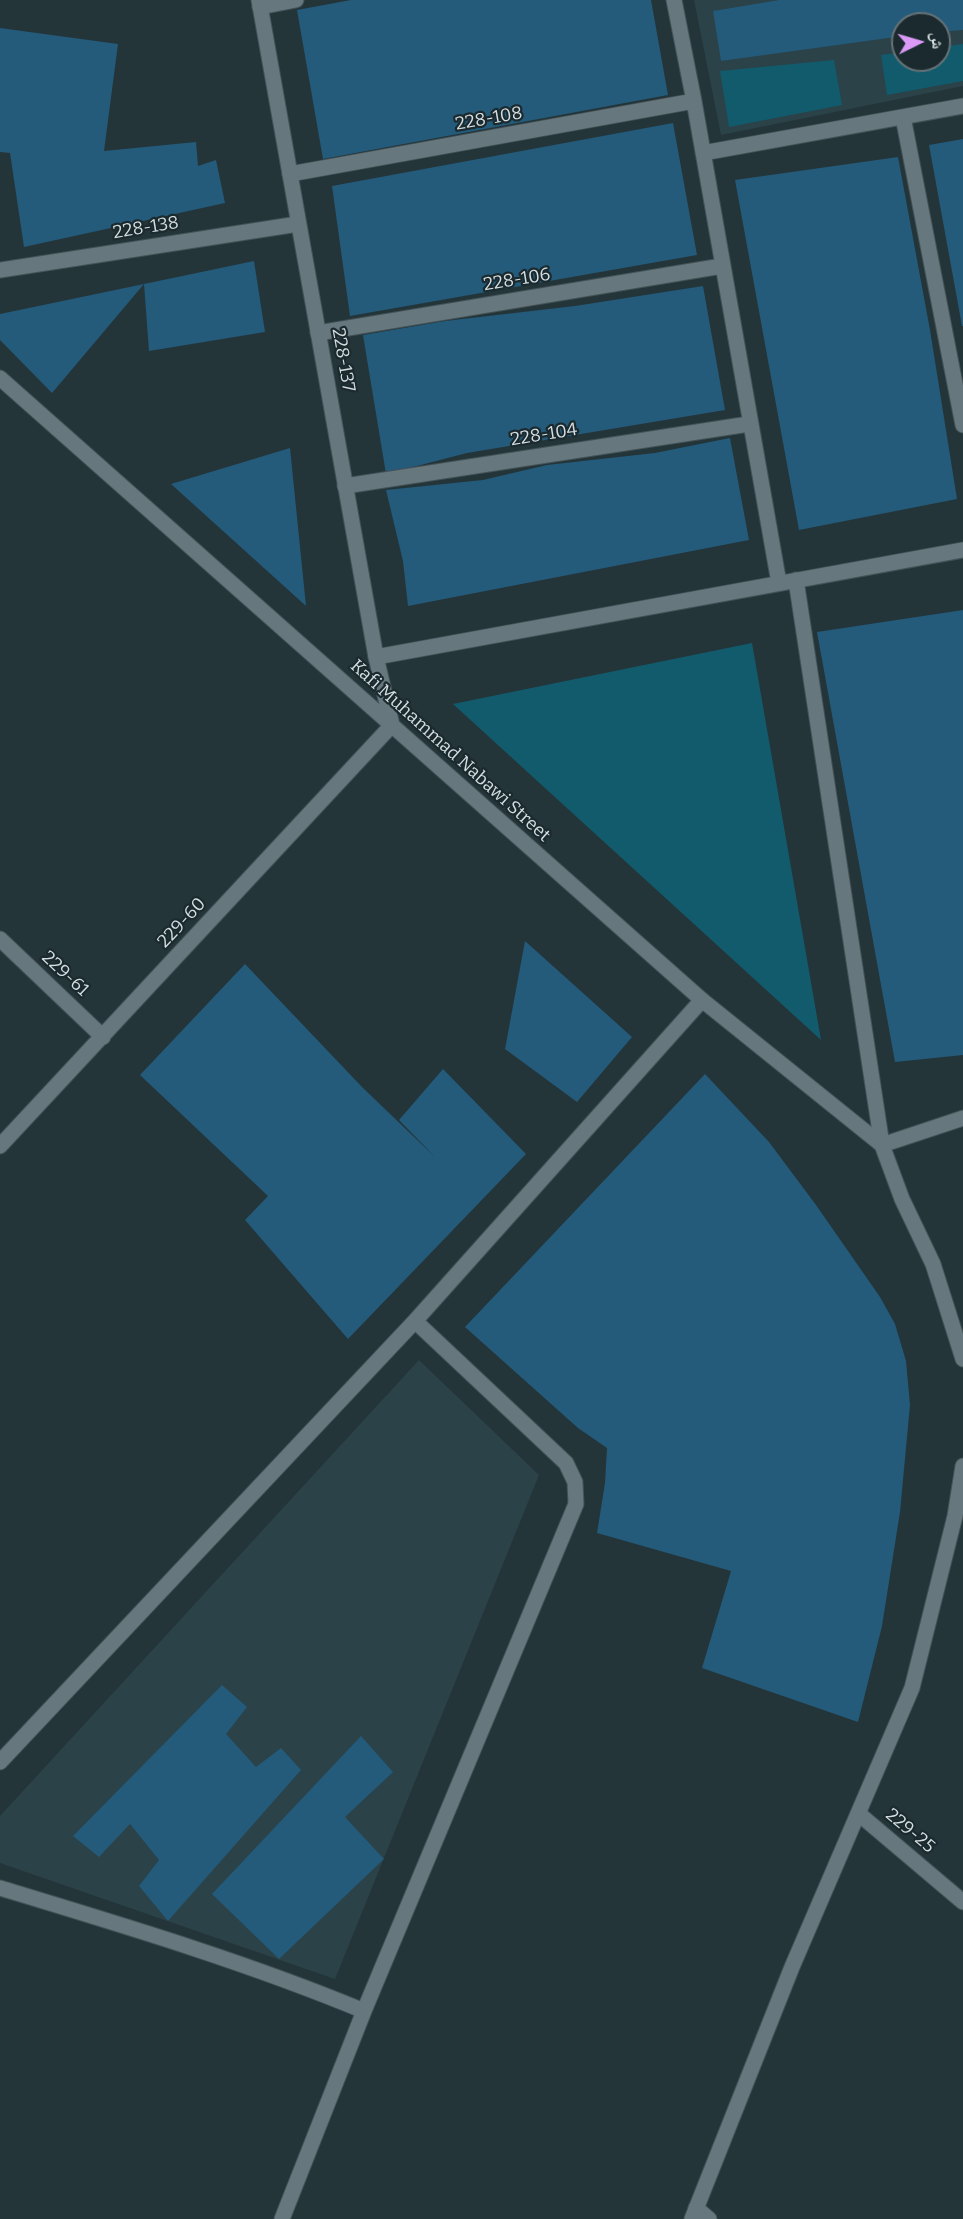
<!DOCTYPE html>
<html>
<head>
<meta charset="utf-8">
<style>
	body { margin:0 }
	#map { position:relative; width:963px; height:2219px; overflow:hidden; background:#243539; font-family:Bitter,"Noto Naskh Arabic",serif }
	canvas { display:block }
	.north { position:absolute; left:891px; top:12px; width:60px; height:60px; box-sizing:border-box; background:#1b2a2f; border:2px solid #657276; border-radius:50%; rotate:85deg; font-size:16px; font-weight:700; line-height:24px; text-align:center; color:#d4dee1 }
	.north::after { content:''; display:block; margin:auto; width:21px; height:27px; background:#da9af6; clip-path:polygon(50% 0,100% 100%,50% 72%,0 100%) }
</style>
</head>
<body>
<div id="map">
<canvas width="963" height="2219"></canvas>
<div class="north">ش</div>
</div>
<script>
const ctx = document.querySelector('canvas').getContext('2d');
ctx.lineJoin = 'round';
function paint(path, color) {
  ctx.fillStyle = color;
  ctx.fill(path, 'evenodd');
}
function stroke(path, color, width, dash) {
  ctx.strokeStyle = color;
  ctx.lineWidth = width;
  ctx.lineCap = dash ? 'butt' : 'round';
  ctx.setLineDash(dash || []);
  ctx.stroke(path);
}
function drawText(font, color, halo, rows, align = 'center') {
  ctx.font = font + ' Bitter,serif';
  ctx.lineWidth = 4.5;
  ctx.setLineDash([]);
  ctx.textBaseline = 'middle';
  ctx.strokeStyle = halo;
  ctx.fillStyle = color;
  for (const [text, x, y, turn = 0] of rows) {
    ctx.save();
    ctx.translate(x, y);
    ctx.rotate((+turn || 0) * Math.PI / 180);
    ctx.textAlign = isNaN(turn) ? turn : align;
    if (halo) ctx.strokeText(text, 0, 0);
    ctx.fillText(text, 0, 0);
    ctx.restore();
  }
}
paint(new Path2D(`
	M694 0H963V86L721 135ZM903 24H939V60H903Z
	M419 1360 539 1475 335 1979 0 1863V1816Z`), '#2a4248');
paint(new Path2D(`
	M963 44V81L887 95 881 55 903 52V60H939V47Z
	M834 60 842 105 729 127 720 71Z
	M752 643 821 1040 453 704Z`), '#125b6d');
paint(new Path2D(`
	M351 0H651L668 95 323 159 297 10Z
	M779 0H963V30L939 32V24H903V36L721 61 713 11Z
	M0 28 118 44 104 151 196 142 198 166 216 160 225 203 24 247 10 153 0 152Z
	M673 123 697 255 350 316 332 186Z
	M963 139V326H962L929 145Z
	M898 157 930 330 957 499 799 530 735 180Z
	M254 261 265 332 149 351 144 284Z
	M144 284 52 393 0 340V314Z
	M703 286 725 410 467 453 386 474 363 335 445 321 575 306Z
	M730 438 749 540 408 606 403 561 386 490 483 480 547 465 655 453Z
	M290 448 306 606 171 484Z
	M963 610V1055L895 1062 817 632Z
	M525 941 632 1037 577 1102 505 1049Z
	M245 964 363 1088 435 1157 399 1120 443 1069 526 1154 348 1339 245 1220 268 1196 140 1075Z
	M705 1074 769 1142 816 1205 880 1297 895 1324 906 1361 910 1405 900 1512 882 1626 858 1722 702 1668 731 1571 597 1533 605 1483 607 1448 578 1428 465 1327Z
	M222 1685 247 1707 226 1734 256 1767 281 1748 301 1770 168 1921 139 1886 159 1860 130 1824 99 1857 73 1836Z
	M361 1736 393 1772 345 1817 384 1859 279 1959 212 1894Z`), '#245a7a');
const minor = new Path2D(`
	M674 0 694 101 779 583
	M260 7 296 0
	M903 117 963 425
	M703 153 963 106
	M290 174 694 101
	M0 270 298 224
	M318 333 722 266
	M345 486 749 424
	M796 580 882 1145 963 1118
	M376 657 963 550
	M0 939 103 1037
	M0 1146 392 725
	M0 1762 415 1321 702 1000
	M859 1814 963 1902
	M0 1888C122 1925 246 1962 364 2011
	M696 2208 709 2219
	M282 2219 364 2011 576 1504 575 1482 566 1463 415 1321`);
const tertiary = new Path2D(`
	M259 0 376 657 392 725
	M0 378 702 1000 882 1145 902 1199 933 1264 963 1359
	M692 2219 792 1967 912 1688 955 1516 963 1466`);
stroke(minor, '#445257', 17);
stroke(tertiary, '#445257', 17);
stroke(minor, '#66787d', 15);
stroke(tertiary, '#66787d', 15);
drawText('18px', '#d4dee1', '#1b2a2f', [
	["228-108",489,119,-10],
	["228-138",146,228,-9],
	["228-106",517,280,-9],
	["228-137",343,360,80],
	["228-104",544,435,-9],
	["Kafi Muhammad Nabawi Street",450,751,42],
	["229-60",182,923,-47],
	["229-61",65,974,43],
	["229-25",910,1831,40]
]);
</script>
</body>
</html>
